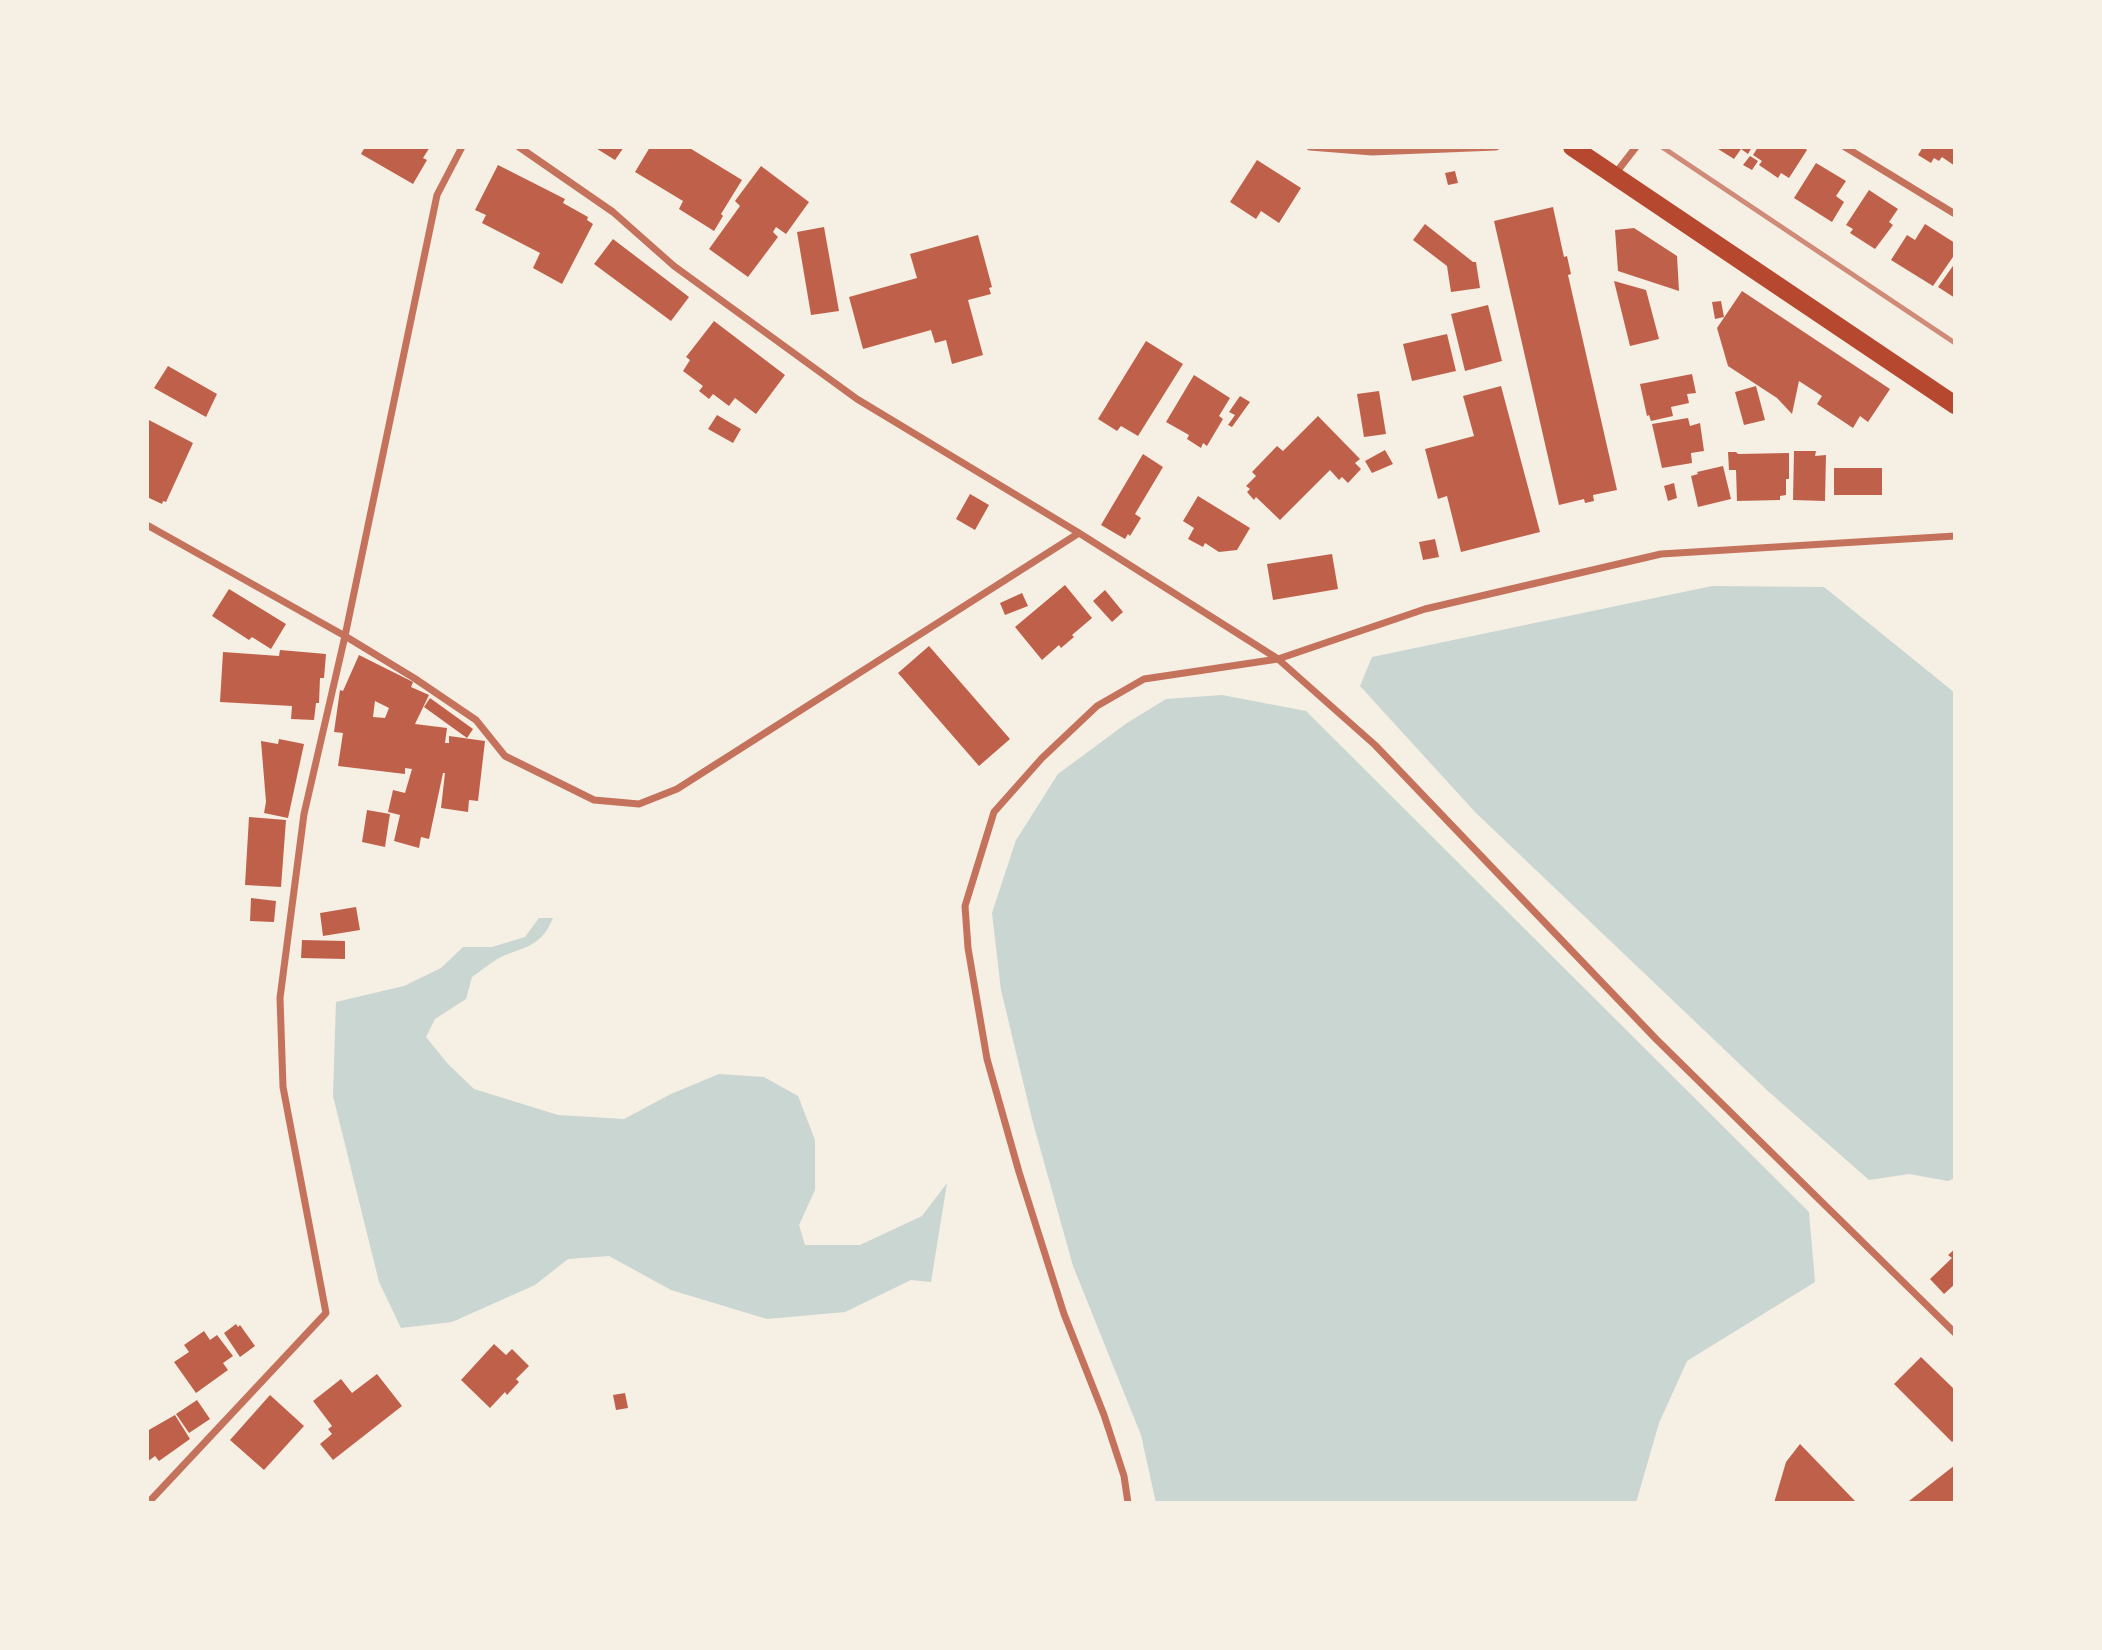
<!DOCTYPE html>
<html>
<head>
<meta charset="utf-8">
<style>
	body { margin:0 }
	#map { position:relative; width:2102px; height:1650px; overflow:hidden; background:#f6efe4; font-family:"Nunito Sans",sans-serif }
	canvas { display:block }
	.frame { position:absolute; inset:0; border:149px solid #f6efe4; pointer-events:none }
</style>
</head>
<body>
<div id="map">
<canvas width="2102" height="1650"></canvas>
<div class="frame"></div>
</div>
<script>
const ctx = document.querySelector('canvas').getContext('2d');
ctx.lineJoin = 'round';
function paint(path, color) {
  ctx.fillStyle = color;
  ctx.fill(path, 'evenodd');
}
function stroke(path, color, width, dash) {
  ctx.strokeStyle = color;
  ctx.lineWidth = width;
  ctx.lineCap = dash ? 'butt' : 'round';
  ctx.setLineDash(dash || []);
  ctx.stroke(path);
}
paint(new Path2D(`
	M1712 586 1824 587 1955 693V1178L1948 1181 1909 1174 1869 1180 1769 1092 1476 813 1360 686 1372 657Z
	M1222 695 1306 711 1809 1212 1815 1282 1687 1361 1659 1423 1636 1503H1156L1141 1435 1073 1266 1032 1119 1001 990 992 913 1016 840 1058 774 1127 723 1166 699Z
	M539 918H553C541 947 526 946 501 957 491 962 481 971 472 977L466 999 435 1019 426 1037 448 1064 474 1089 558 1115 624 1119 671 1094 719 1074 764 1077 798 1096 815 1140V1190L799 1225 805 1245H860L922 1216 947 1183 931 1282 911 1280 845 1312 767 1319 671 1290 609 1256 568 1259 535 1285 452 1322 401 1328 379 1282 333 1096 336 1002 404 986 441 968 463 947H492L525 937Z`), '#c9d6d2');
paint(new Path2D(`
	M365 147H430L423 158 427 160 413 184 361 154Z
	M594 147H624L615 160Z
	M650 147H688L742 180 721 214 723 216 714 231 679 209 683 201 635 172Z
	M1715 147H1752L1748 154 1741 149 1734 159Z
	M1758 147H1804L1807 150 1789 178 1781 173 1778 178 1759 165 1762 161 1753 155Z
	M1923 147H1955V166L1942 157 1939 161 1934 158 1931 163 1918 155Z
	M1750 156 1758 161 1752 170 1743 165Z
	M1257 160 1301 188 1279 223 1261 211 1256 219 1230 202Z
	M1816 163 1846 181 1836 196 1844 202 1832 222 1794 198Z
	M498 165 565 199 563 203 588 217 587 220 593 224 562 284 533 268 540 253 482 223 486 215 475 210Z
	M761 166 809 202 786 234 776 227 773 232 778 237 748 277 709 249 740 206 735 201Z
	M1455 171 1458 183 1448 185 1445 173Z
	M1869 190 1898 209 1889 222 1893 225 1875 249 1850 233 1853 229 1846 225Z
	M1553 207 1564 257 1567 256 1571 274 1568 275 1617 490 1593 495 1594 501 1585 503 1584 499 1559 505 1494 221Z
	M1425 224 1473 262H1476L1480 288 1451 292 1447 266 1413 240Z
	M1925 224 1955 243V254L1933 286 1891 260 1907 235 1915 240Z
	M824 227 839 311 811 315 797 232Z
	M1634 228 1677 256 1679 291 1618 271 1615 230Z
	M978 235 992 287 989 288 991 294 968 300 983 355 952 364 946 340 935 343 931 330 863 349 849 297 917 278 910 254Z
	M613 239 689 297 671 321 594 264Z
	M1955 263V298L1938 287Z
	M1614 281 1646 290 1659 339 1630 346Z
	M1742 291 1890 389 1868 422 1860 416 1853 428 1817 404 1822 396 1799 381 1792 414 1777 398 1728 366 1717 328Z
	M1721 301 1724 317 1715 319 1712 302Z
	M1488 305 1502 361 1465 371 1451 314Z
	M714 321 785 375 756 414 735 398 729 406 713 394 709 399 699 391 703 386 683 371 690 360 686 357Z
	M1447 334 1456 371 1412 381 1403 344Z
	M1146 341 1183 364 1138 436 1121 426 1117 431 1098 419Z
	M168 366 217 394 206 417 154 388Z
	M1692 374 1696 393 1687 394 1689 403 1671 407 1673 416 1651 421 1649 415 1647 416 1640 384Z
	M1194 375 1230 398 1219 416 1223 419 1207 446 1203 443 1201 448 1187 439 1189 435 1166 422Z
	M1501 386 1540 532 1461 552 1447 496 1438 499 1425 449 1474 436 1463 396Z
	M1756 386 1765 420 1744 425 1735 392Z
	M1379 391 1386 434 1364 437 1357 394Z
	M1240 396 1250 402 1232 427 1228 425 1235 415 1229 412Z
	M717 415 741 429 733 443 708 429Z
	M1318 416 1360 459 1355 463 1361 469 1348 483 1342 477 1339 480 1330 470 1280 520 1256 497 1254 500 1247 492 1250 489 1246 486 1256 476 1252 472 1277 446 1283 451Z
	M1688 418 1690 426 1700 423 1704 451 1691 453 1692 463 1662 468 1652 424Z
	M147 419 193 443 166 502 163 501 162 504 147 497Z
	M1385 450 1393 464 1372 473 1365 461Z
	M1794 451H1816L1815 456 1826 455 1825 501 1793 500Z
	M1728 452H1736L1738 454 1789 453V479H1786V495L1780 496V500L1737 501 1736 470H1729Z
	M1143 454 1163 467 1135 514 1141 518 1130 536 1128 534 1125 539 1101 525Z
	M1723 466 1731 499 1698 507 1691 476 1698 474 1697 472Z
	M1834 468H1882V495H1834Z
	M1674 483 1677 498 1668 501 1664 486Z
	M970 494 989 505 975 530 956 519Z
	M1198 496 1250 528 1237 550 1219 552 1205 543 1203 547 1188 539 1194 528 1183 521Z
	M1435 539 1439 557 1423 560 1419 542Z
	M1332 554 1338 589 1273 600 1267 564Z
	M1065 585 1092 618 1072 635 1074 637 1061 648 1059 645 1042 660 1015 627Z
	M229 589 286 624 271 649 252 637 249 640 212 616Z
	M1105 590 1123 612 1112 622 1093 601Z
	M1022 593 1028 606 1005 615 1000 603Z
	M929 646 1010 739 979 766 898 673Z
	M280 650 326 654 324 678H320L319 703H316L314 720 291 719 292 706 220 702 223 652 279 656Z
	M359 655 413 682 411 687 429 695 415 724 447 728 445 743H449V736L485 741 478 801 469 800 468 812 441 808 445 773H443L429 839 421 837 419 848 394 841 400 815 388 812 393 790 405 793 412 769 405 768V774L338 766 343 733 334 732 340 690 343 691ZM375 701 389 708 385 718 373 717Z
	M430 698 473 729 467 738 424 707Z
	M279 739 304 744 288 818 264 813 266 802 261 741 278 744Z
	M367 810 390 814 385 847 362 842Z
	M249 817 286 820 281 887 245 885Z
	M251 898 276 901 274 922 250 921Z
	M356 907 360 930 323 936 320 913Z
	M302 940 345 941V959L301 958Z
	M1955 1249V1284L1944 1294 1930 1279 1952 1258 1948 1255Z
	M236 1324 238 1327 240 1325 255 1346 240 1357 224 1333Z
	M204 1331 210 1340 217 1335 233 1356 223 1363 228 1370 196 1393 174 1362 189 1352 184 1345Z
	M494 1344 506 1355 512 1349 529 1366 516 1379 519 1382 507 1395 505 1392 490 1408 461 1380Z
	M1921 1357 1955 1390V1439L1952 1442 1894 1384Z
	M377 1374 402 1406 333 1460 320 1444 332 1434 328 1429 332 1426 313 1401 341 1379 352 1393Z
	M625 1393 628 1408 616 1410 613 1395Z
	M270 1395 304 1426 264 1470 230 1440Z
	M197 1400 210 1419 189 1433 176 1414Z
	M175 1415 190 1439 159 1461 155 1456 147 1462V1431Z
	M1800 1444 1855 1501 1774 1503 1786 1462Z
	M1955 1465V1503H1911L1909 1501Z`), '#bf614a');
stroke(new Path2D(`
	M519 147 613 212 674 266 857 399 1079 533 1278 659 1375 745 1656 1039 1955 1333
	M1310 147 1372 152 1496 147
	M1845 147 1955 214
	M1615 174 1636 147
	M147 525 345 636 414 678 476 720 505 756 594 800 639 804 677 789 1079 533
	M148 1503 326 1313 283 1087 280 998 304 814 345 636 437 195 462 147
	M1128 1503 1124 1476 1104 1415 1064 1314 1019 1172 987 1059 968 948 965 906 994 812 1042 758 1097 706 1144 679 1278 659 1425 609 1661 554 1955 536`), '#c5725c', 7);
stroke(new Path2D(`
	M1572 147 1955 405`), '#b5482f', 18);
stroke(new Path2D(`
	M1662 147 1955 343`), '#cf8b77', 5);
</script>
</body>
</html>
